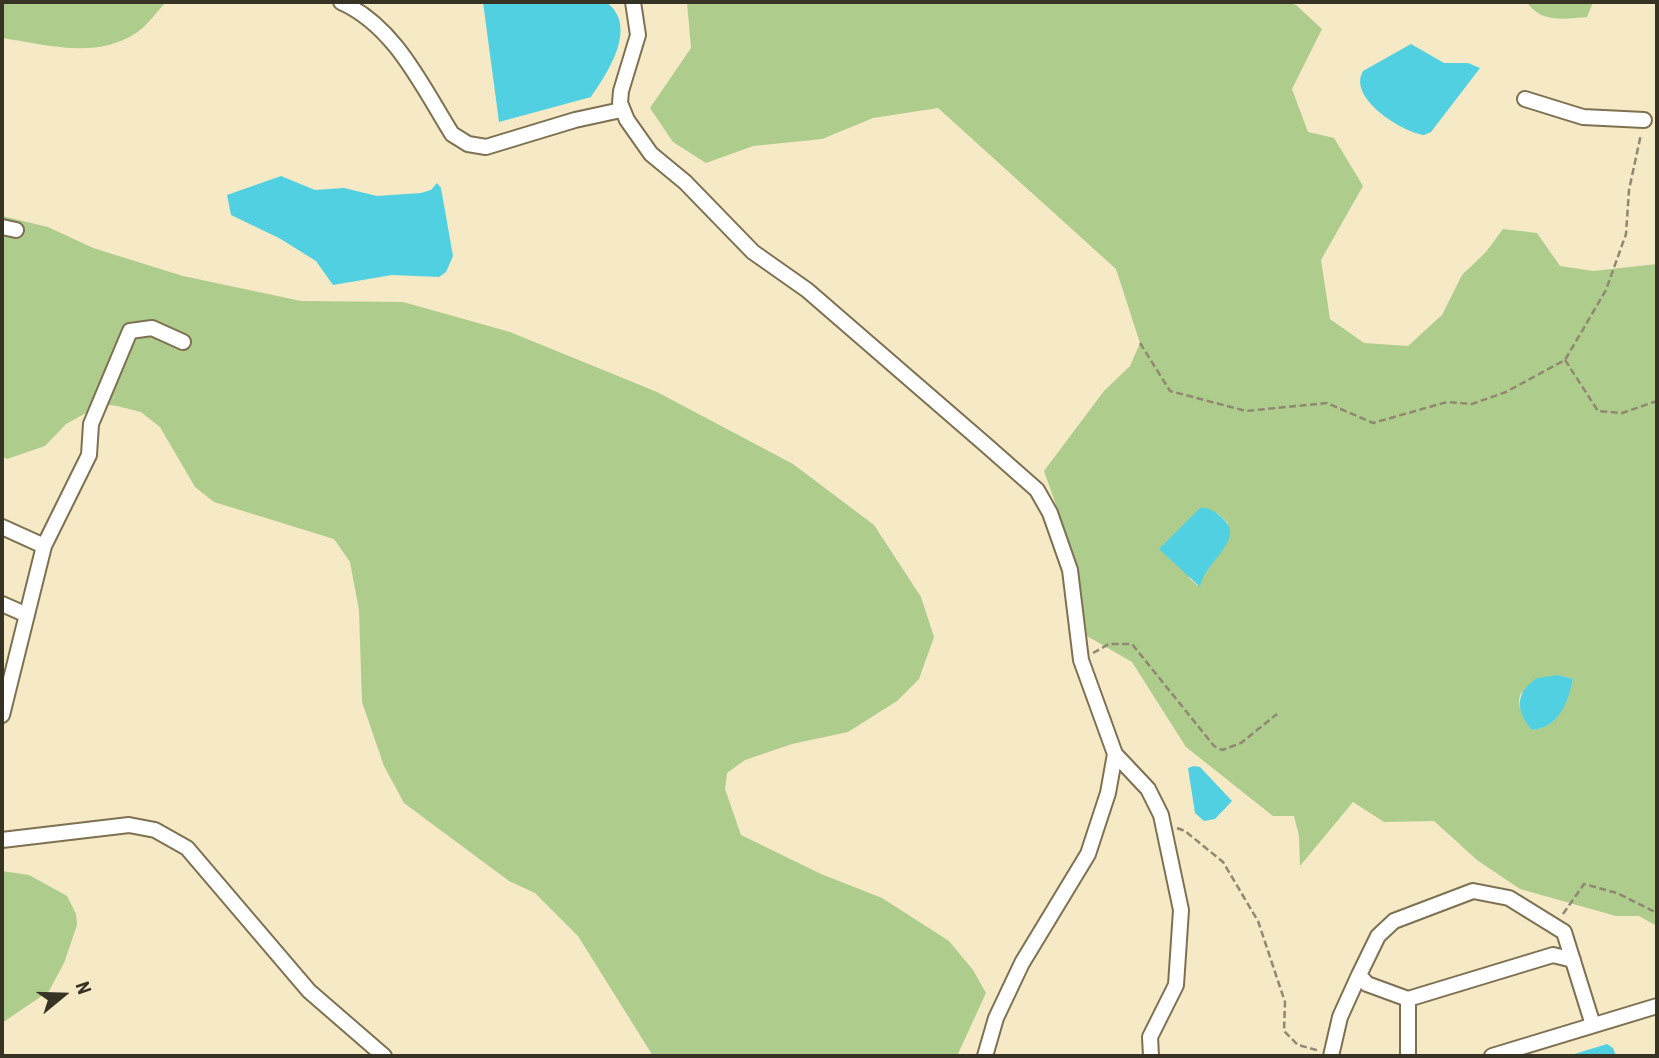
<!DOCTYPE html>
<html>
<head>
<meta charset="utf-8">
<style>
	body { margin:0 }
	#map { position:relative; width:1659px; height:1058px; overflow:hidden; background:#f5e9c6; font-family:"Roboto Condensed",sans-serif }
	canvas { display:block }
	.frame { position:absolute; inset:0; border:4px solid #363224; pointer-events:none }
	.north { position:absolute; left:28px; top:960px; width:70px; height:70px; -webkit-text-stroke:5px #f5e9c6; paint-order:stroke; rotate:71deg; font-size:19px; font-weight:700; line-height:28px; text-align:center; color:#363224 }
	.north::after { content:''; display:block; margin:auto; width:24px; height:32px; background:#363224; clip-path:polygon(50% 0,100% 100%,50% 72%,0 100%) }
</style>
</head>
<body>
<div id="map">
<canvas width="1659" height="1058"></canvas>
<div class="frame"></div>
<div class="north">N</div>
</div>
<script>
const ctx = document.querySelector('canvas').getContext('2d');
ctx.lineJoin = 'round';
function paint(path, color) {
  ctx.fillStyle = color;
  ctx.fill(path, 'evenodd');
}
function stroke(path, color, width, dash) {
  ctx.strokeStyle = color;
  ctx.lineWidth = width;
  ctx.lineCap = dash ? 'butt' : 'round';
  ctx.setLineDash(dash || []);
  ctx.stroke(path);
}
paint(new Path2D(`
	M2 2H166C157 11 147 26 136 33 95 60 45 44 2 38Z
	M687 2H1287L1296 5 1322 29 1292 89 1308 132 1334 138 1363 186 1321 260 1330 319 1364 343 1408 346 1442 315 1462 275 1486 252 1503 229 1537 233 1560 266 1593 271 1657 264V926L1639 916H1616L1520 889 1477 860 1434 821 1384 822 1353 802 1300 866 1299 836 1294 816H1273L1186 747 1132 662 1087 636 1077 564 1044 471 1104 391 1130 366 1140 343 1116 269 938 108 873 118 822 139 753 146 706 163 673 142 650 108 691 48ZM1217 513 1228 523 1215 558 1204 571 1198 586 1189 578ZM1558 675 1573 679C1566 702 1560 728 1532 730 1525 718 1515 707 1521 693Z
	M1527 2H1593L1587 17C1565 19 1540 23 1527 2Z
	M2 216 48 227 93 248 183 276 301 301 403 302 510 332 657 392 793 464 874 525 921 597 934 637 919 679 897 701 848 732 792 744 745 760 727 773 725 789 741 835 821 874 882 898 949 941 973 970 986 993 957 1056H653L578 936 535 893 509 881 404 803 384 766 362 702 359 610 350 562 334 539 214 502 195 487 160 427 141 412 117 406 102 404 66 424 45 446 7 459 2 456Z
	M2 871 29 875 67 896 76 914 77 925 64 963 49 991 2 1023Z`), '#aecc8c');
paint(new Path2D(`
	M483 2H606C639 26 608 72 591 97L499 122Z
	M1411 44 1444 63H1468L1480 68 1431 132 1424 135C1402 132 1347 98 1363 71Z
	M281 176 315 190 344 188 377 196 421 193 431 190 437 183 441 188 453 256 446 272 439 277 392 275 333 285 316 261 279 238 231 215 227 195Z
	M1200 508C1208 507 1214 511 1220 516 1249 539 1206 559 1200 587L1159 549Z
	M1558 675 1573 679C1568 702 1559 728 1532 730 1515 710 1515 693 1537 678Z
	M1194 766 1200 767 1232 801 1215 819 1204 821 1195 813 1188 768Z
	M1607 1044 1613 1048 1616 1056H1568Z`), '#50d0e0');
const minor = new Path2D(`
	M341 2C395 26 422 86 452 134L468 144 486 147 575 120 621 110
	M633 2 638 35 621 91 620 103 627 120 651 154 685 182 753 252 807 290 986 445 1037 490 1050 513 1070 570 1081 660 1115 754 1148 789 1161 815 1181 910 1176 985 1150 1037 1151 1056
	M1525 99 1583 117 1644 120
	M2 227 16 230
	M2 527 44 546 2 715
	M44 546 89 455 91 424 130 331 152 328 183 342
	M2 604 27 615
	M2 840 129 825 155 830 187 848 309 991 384 1056
	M1359 975 1367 984 1408 999 1553 955 1573 960
	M1408 999V1056
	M985 1056 996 1018 1022 963 1088 854 1108 793 1115 754
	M1331 1056 1340 1017 1359 975 1378 936 1394 921 1473 891 1509 898 1564 932 1593 1025
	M1492 1056 1657 1006`);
stroke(minor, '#7d7152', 18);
stroke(new Path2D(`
	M1140 343 1170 391 1246 411 1327 403 1373 423 1447 402 1472 404 1506 392 1565 360 1606 290 1626 234 1629 190 1641 134
	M1565 360 1598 411 1622 413 1657 401
	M1093 653 1109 644H1132L1214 746 1222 750 1241 743 1277 714
	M1177 828 1185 831 1223 862 1258 921 1285 1002 1284 1031 1298 1045 1320 1051
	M1563 914 1584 884 1617 893 1657 913`), '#908870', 2.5, [7, 3.5]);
stroke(minor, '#fff', 14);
</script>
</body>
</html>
